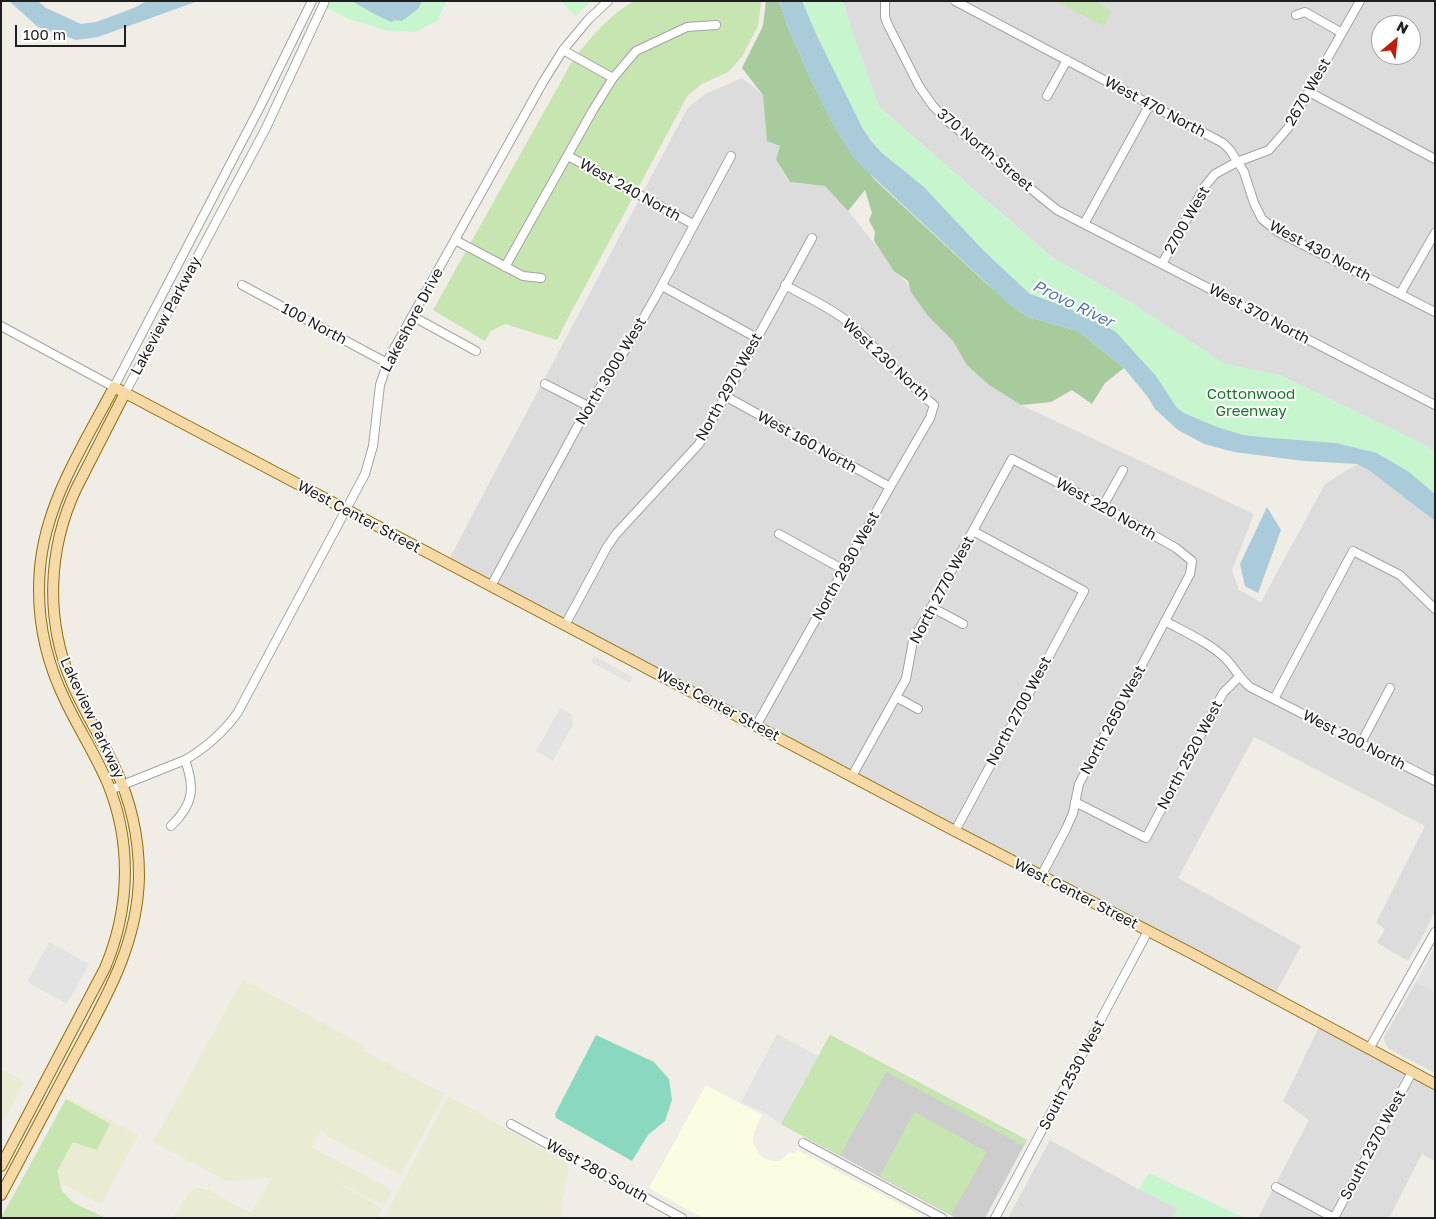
<!DOCTYPE html>
<html>
<head>
<meta charset="utf-8">
<style>
	body { margin:0 }
	#map { position:relative; width:1436px; height:1219px; overflow:hidden; background:#efede6; font-family:"Golos Text",sans-serif }
	canvas { display:block }
	.frame { position:absolute; inset:0; border:2px solid #1f1f1f; pointer-events:none }
	.north { position:absolute; left:1371px; top:15px; width:50px; height:50px; box-sizing:border-box; background:#fff; border:1px solid #a5a5a5; border-radius:50%; rotate:28deg; font-size:14px; font-weight:700; line-height:20px; text-align:center; color:#1f1f1f }
	.north::after { content:''; display:block; margin:auto; width:18px; height:22px; background:#c01d0f; clip-path:polygon(50% 0,100% 100%,50% 72%,0 100%) }
	.scale { position:absolute; left:15px; top:25px; width:111px; height:22px; box-sizing:border-box; border:2px solid #1f1f1f; border-top:0; padding-left:6px; font-size:15px; line-height:18px; white-space:nowrap; color:#1f1f1f; -webkit-text-stroke:4px #fff; paint-order:stroke }
</style>
</head>
<body>
<div id="map">
<canvas width="1436" height="1219"></canvas>
<div class="frame"></div>
<div class="north">N</div>
<div class="scale">100 m</div>
</div>
<script>
const ctx = document.querySelector('canvas').getContext('2d');
ctx.lineJoin = 'round';
function paint(path, color) {
  ctx.fillStyle = color;
  ctx.fill(path, 'evenodd');
}
function stroke(path, color, width, dash) {
  ctx.strokeStyle = color;
  ctx.lineWidth = width;
  ctx.lineCap = dash ? 'butt' : 'round';
  ctx.setLineDash(dash || []);
  ctx.stroke(path);
}
function drawText(font, color, halo, rows, align = 'center') {
  ctx.font = font + ' "Golos Text",sans-serif';
  ctx.lineWidth = 4;
  ctx.setLineDash([]);
  ctx.textBaseline = 'middle';
  ctx.strokeStyle = halo;
  ctx.fillStyle = color;
  for (const [text, x, y, turn = 0] of rows) {
    ctx.save();
    ctx.translate(x, y);
    ctx.rotate((+turn || 0) * Math.PI / 180);
    ctx.textAlign = isNaN(turn) ? turn : align;
    if (halo) ctx.strokeText(text, 0, 0);
    ctx.fillText(text, 0, 0);
    ctx.restore();
  }
}
paint(new Path2D(`
	M843 1H1435V453L1427 446 1280 375 1224 364 1127 300 1053 258 879 107 849 22ZM1381 25H1411V55H1381Z
	M742 78 763 95 767 140 780 146 776 161 789 182 825 186 848 211 989 385 1021 405 1254 514 1232 570 1239 590 1261 602 1325 484 1357 464 1370 471 1435 521V911L1425 932 1408 961 1377 943 1385 929 1376 923 1425 826 1254 737 1178 878 1301 946 1273 998 447 563 687 109 705 94Z
	M1416 982 1435 992V1073L1389 1049 1385 1043 1384 1037Z
	M1321 1023 1435 1084V1161L1422 1154 1389 1218H1258L1309 1120 1283 1101Z
	M1050 1140 1138 1189 1178 1208 1173 1218H1008Z`), '#dddcdc');
paint(new Path2D(`
	M706 1085 762 1115 754 1132 753 1142 755 1147 760 1155 765 1159 773 1161H780L790 1152 794 1154 797 1150 926 1218H703L649 1188Z`), '#fbfde2');
paint(new Path2D(`
	M830 1035 1027 1140 985 1218H956L781 1124Z`), '#cdcdcd');
paint(new Path2D(`
	M243 979 365 1046 364 1051 445 1094 401 1175 327 1136 321 1130 311 1147 393 1190 384 1206 327 1176 380 1207 381 1212 378 1218H173L187 1195 196 1188 208 1190 251 1213 272 1178 227 1181 153 1142Z
	M1 1069 25 1082 1 1125Z
	M448 1096 566 1162 569 1170 562 1201 561 1218H384Z
	M69 1098 138 1135 101 1205 31 1167Z`), '#e9ecd3');
paint(new Path2D(`
	M634 1H761V3L758 26 742 57 728 72 702 84 688 95 567 320 557 340 505 324 491 331 485 341 433 310 573 60C590 38 609 15 634 1Z
	M1055 1H1097L1111 12 1104 26Z
	M830 1035 1027 1140 1024 1146 886 1072 840 1156 781 1124Z
	M66 1099 110 1124 97 1150 73 1142 57 1171 62 1191 74 1203 106 1218H1Z
	M914 1112 987 1152 951 1215 880 1176Z`), '#c6e5b0');
paint(new Path2D(`
	M766 1H779L788 27 812 82 835 128 844 142 875 180 987 284 999 294 1009 304 1028 317 1078 331 1124 368 1105 383 1092 404 1072 390 1051 402 1021 405 989 385 967 365 953 341 928 316 911 292 908 281 894 271 874 241 875 232 869 220 872 213 865 190 848 211 825 186 790 182 776 160 780 146 767 141 763 95 742 68 763 26Z`), '#a8cb9e');
paint(new Path2D(`
	M314 1H446L438 20 416 32 388 31 349 19Z
	M561 1H592L575 16Z
	M802 1H843L849 22 879 107 1053 258 1127 300 1224 364 1280 375 1427 446 1435 453V494L1381 454 1377 453 1336 443 1261 437 1243 435 1217 427 1184 413 1177 408 1156 376 1131 349 1125 341 1104 325 1095 321 1064 306 1030 294 984 251 923 186 882 153 863 129 818 38Z
	M1149 1173 1245 1218H1173L1178 1208 1138 1189Z`), '#c7f6ce');
paint(new Path2D(`
	M596 1035 654 1062 669 1079 672 1100 665 1121 648 1135 632 1161 556 1118 555 1114Z`), '#8ad8c0');
paint(new Path2D(`
	M594 656 633 677 630 683 591 662Z
	M560 708 571 714 573 724 553 761 536 751Z
	M49 942 89 964 67 1004 27 982Z
	M1435 946V992L1416 982Z
	M777 1034 818 1056 781 1124 763 1112 741 1102Z`), '#e3e3e3');
paint(new Path2D(`
	M9 1H38L46 8 81 24 96 22 134 8 147 1H198L98 37 76 40 38 27Z
	M352 1H422L418 9 402 21 395 20 391 22 376 15Z
	M779 1H802L818 38 863 129 872 142 882 153 923 186 984 251 1030 294 1064 306 1095 321 1104 325 1116 332 1156 376 1177 408 1184 413 1217 427 1243 435 1261 437 1336 443 1377 453 1409 472 1435 494V521L1370 471 1357 464 1304 461 1234 452 1204 444 1178 430 1155 409 1147 396 1124 368 1078 331 1028 317 1009 304 854 159 835 128 812 82 788 27Z
	M1267 507 1281 530 1258 593 1245 586 1240 564Z`), '#aacbd9');
const minor = new Path2D(`
	M885 1V17L888 25 919 86 933 106 950 123 1057 210 1435 405
	M955 1 1223 143 1230 150 1244 172 1254 203 1262 219 1278 232 1435 312
	M1296 15 1305 12 1342 33
	M563 50 613 78
	M1309 92 1435 159
	M1047 96 1067 60
	M568 156 693 224
	M1084 224 1150 104
	M455 240 523 276 541 278
	M1162 264 1205 186 1215 174 1237 162 1269 150 1288 128 1360 1
	M505 267 593 110 613 78 636 51 687 27 716 25
	M242 285 387 363
	M662 286 757 338
	M1400 294 1435 233
	M412 316 476 351
	M1 326 114 387 260 107 312 1
	M545 384 588 406
	M125 393 266 128 325 1
	M725 396 890 487
	M1103 506 1123 470
	M779 534 844 570
	M491 586 593 398 625 350 656 296 731 156
	M931 607 963 624
	M1165 621C1183 631 1210 643 1225 658 1234 667 1240 679 1250 687L1435 781
	M565 625 607 547 616 534 699 444 812 238
	M896 697 918 709
	M1274 699 1353 551 1400 575 1435 609
	M756 726 890 487 930 418 934 405C903 380 878 349 848 322 830 307 806 297 785 285
	M1361 743 1390 688
	M852 776 906 679 913 641 1012 459 1103 506 1176 548 1192 561 1190 574 1079 784 1073 813 1066 829 1041 876
	M110 790 185 760C207 747 224 732 238 712L365 474 373 446 380 385 390 356 543 82 563 50 588 20 608 1
	M1075 802 1146 838 1223 693 1240 676
	M171 826C194 804 195 788 185 760
	M955 831 1084 591 973 531
	M1369 1049 1435 932
	M511 1124 682 1218
	M803 1143 942 1218
	M1276 1187 1334 1218
	M995 1218 1148 931
	M1334 1218 1412 1072`);
const major = new Path2D(`
	M1 1166 105 968C130 909 132 843 108 784 96 755 78 728 65 700 45 659 36 613 40 568 46 501 84 445 114 387L955 831 1191 953 1435 1084
	M1 1195C25 1150 49 1105 72 1061 104 1001 138 946 139 876 139 838 131 800 114 766 101 737 83 710 71 681 45 619 48 549 76 489L125 393`);
stroke(minor, '#a3a3a3', 10);
stroke(major, '#8f6e0b', 12);
stroke(minor, '#fff', 8);
stroke(major, '#f5d9a6', 10);
drawText('15px', '#1f1f1f', '#fff', [
	["2670 West",1308,92,-60],
	["West 470 North",1155,107,28],
	["370 North Street",985,150,40],
	["West 240 North",630,190,29],
	["2700 West",1187,220,-60],
	["West 430 North",1320,251,28],
	["West 370 North",1259,314,28],
	["Lakeview Parkway",166,316,-62],
	["Lakeshore Drive",412,320,-62],
	["100 North",314,324,28],
	["West 230 North",886,360,43],
	["North 3000 West",611,371,-59],
	["North 2970 West",729,387,-61],
	["West 160 North",807,442,29],
	["West 220 North",1106,509,29],
	["West Center Street",359,517,28],
	["North 2830 West",846,566,-61],
	["North 2770 West",942,590,-62],
	["West Center Street",718,705,28],
	["North 2700 West",1019,711,-62],
	["Lakeview Parkway",92,718,65],
	["North 2650 West",1113,720,-62],
	["West 200 North",1354,740,27],
	["North 2520 West",1190,755,-62],
	["West Center Street",1076,894,27],
	["South 2530 West",1072,1075,-62],
	["South 2370 West",1373,1145,-62],
	["West 280 South",597,1171,29]
]);
drawText('15px', '#147724', '#fff', [
	["Cottonwood",1251,394],
	["Greenway",1251,411]
]);
drawText('italic 16px', '#5277a8', '#fff', [
	["Provo River",1073,304,26]
]);
</script>
</body>
</html>
